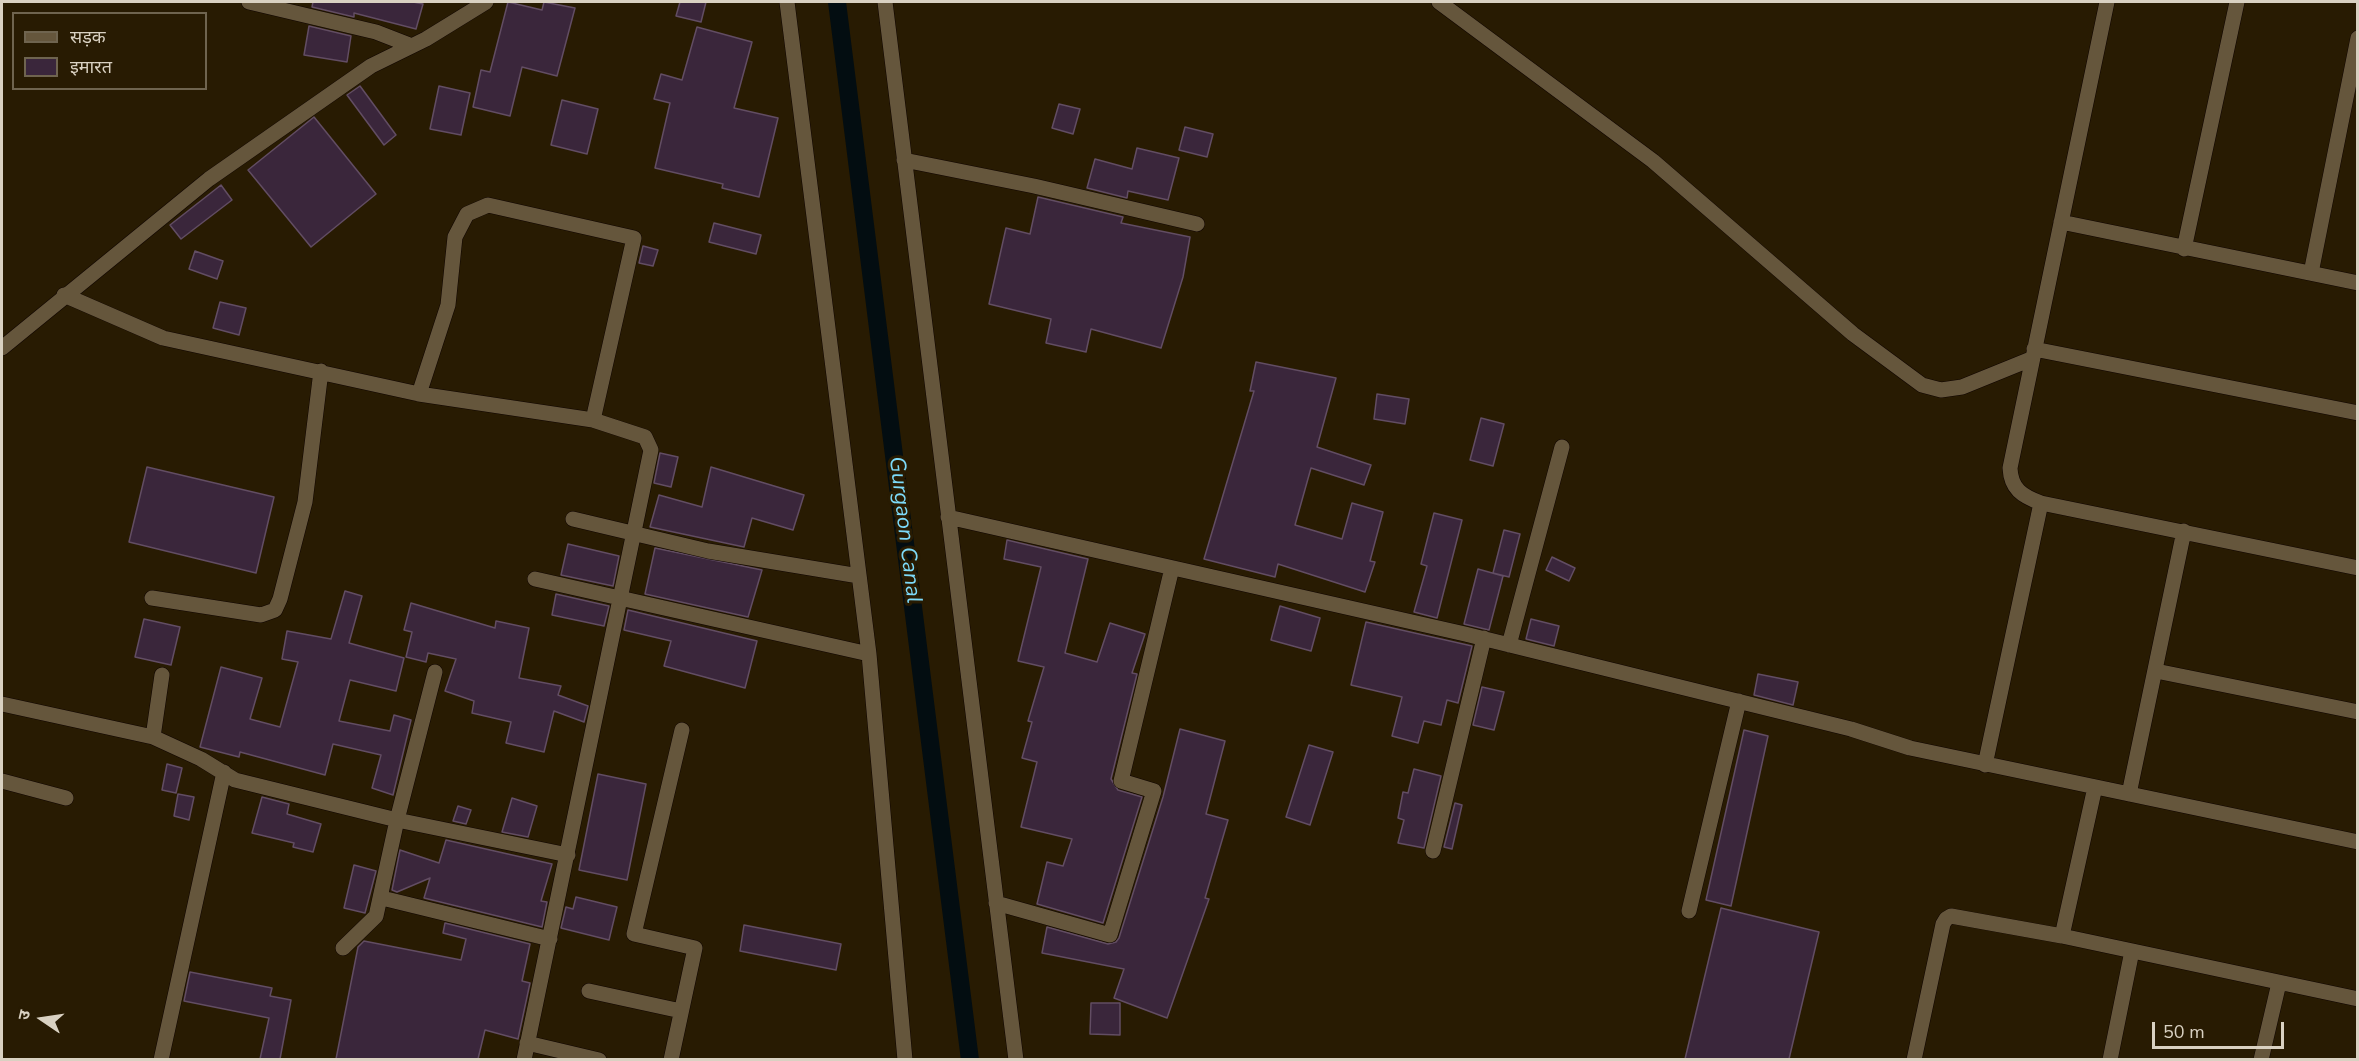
<!DOCTYPE html>
<html>
<head>
<meta charset="utf-8">
<style>
	body { margin:0 }
	#map { position:relative; width:2359px; height:1061px; overflow:hidden; background:#281b02; font-family:"Nunito Sans","Noto Sans Devanagari",sans-serif }
	canvas { display:block }
	.frame { position:absolute; inset:0; border:3px solid #d9d1c2; pointer-events:none }
	.legend { position:absolute; left:12px; top:12px; width:195px; height:78px; box-sizing:border-box; background:#281b02; border:2px solid #6f644f; margin:0; padding:8px 10px; list-style:none; font-size:18px; color:#d9d1c2 }
	.legend li { display:flex; align-items:center; gap:12px; height:30px }
	.legend b { width:30px; border:2px solid #6f644f }
	.north { position:absolute; left:12px; top:989px; width:60px; height:60px; -webkit-text-stroke:4px #281b02; paint-order:stroke; rotate:283deg; font-size:16px; font-weight:700; line-height:24px; text-align:center; color:#d9d1c2 }
	.north::after { content:''; display:block; margin:auto; width:21px; height:27px; background:#d9d1c2; clip-path:polygon(50% 0,100% 100%,50% 72%,0 100%) }
	.scale { position:absolute; left:2152px; top:1022px; width:132px; height:27px; box-sizing:border-box; border:3px solid #d9d1c2; border-top:0; padding-left:8px; font-size:18px; line-height:21px; white-space:nowrap; color:#d9d1c2; -webkit-text-stroke:4px #281b02; paint-order:stroke }
</style>
</head>
<body>
<div id="map">
<canvas width="2359" height="1061"></canvas>
<div class="frame"></div>
<ul class="legend">
<li><b style="height:8px;background:#65563c"></b>सड़क</li>
<li><b style="height:16px;background:#3a263b"></b>इमारत</li>
</ul>
<div class="north">उ</div>
<div class="scale">50 m</div>
</div>
<script>
const ctx = document.querySelector('canvas').getContext('2d');
ctx.lineJoin = 'round';
function stroke(path, color, width, dash) {
  ctx.strokeStyle = color;
  ctx.lineWidth = width;
  ctx.lineCap = dash ? 'butt' : 'round';
  ctx.setLineDash(dash || []);
  ctx.stroke(path);
}
function paint(path, color) {
  ctx.fillStyle = color;
  ctx.fill(path, 'evenodd');
}
function drawText(font, color, halo, rows, align = 'center') {
  ctx.font = font + ' "Nunito Sans",sans-serif';
  ctx.lineWidth = 6;
  ctx.setLineDash([]);
  ctx.textBaseline = 'middle';
  ctx.strokeStyle = halo;
  ctx.fillStyle = color;
  for (const [text, x, y, turn = 0] of rows) {
    ctx.save();
    ctx.translate(x, y);
    ctx.rotate((+turn || 0) * Math.PI / 180);
    ctx.textAlign = isNaN(turn) ? turn : align;
    if (halo) ctx.strokeText(text, 0, 0);
    ctx.fillText(text, 0, 0);
    ctx.restore();
  }
}
stroke(new Path2D(`
	M837 2 970 1060`), '#030d11', 18);
const building = new Path2D(`
	M313 2H413L423 4 416 29 354 13V17L312 7Z
	M508 2 542 10 544 2 575 8 557 76 522 67 510 116 473 107 481 70 490 72Z
	M680 2H706L701 22 676 16Z
	M309 26 351 36 347 62 304 55Z
	M697 27 752 42 734 108 778 118 759 197 722 188 723 184 655 168 670 103 654 99 661 74 682 80Z
	M360 86 396 135 384 145 347 95Z
	M439 86 470 93 461 135 430 129Z
	M562 100 598 109 587 154 551 145Z
	M1059 104 1080 109 1073 134 1052 128Z
	M314 117 376 194 311 247 248 170Z
	M1185 127 1213 134 1207 157 1179 150Z
	M1137 148 1179 158 1168 200 1128 191 1127 198 1087 188 1095 159 1132 169Z
	M221 185 232 200 181 239 170 225Z
	M1038 197 1123 217 1121 223 1190 237 1183 277 1161 348 1091 329 1086 352 1046 343 1051 319 989 304 1006 228 1030 234Z
	M714 223 761 235 756 254 709 242Z
	M643 246 658 250 653 266 639 263Z
	M195 251 223 261 217 279 189 269Z
	M220 302 246 308 239 335 213 328Z
	M1256 362 1336 378 1317 447 1371 465 1364 485 1311 468 1295 525 1342 539 1352 503 1383 512 1370 561 1375 562 1365 592 1278 564 1275 577 1204 559 1254 391H1250Z
	M1377 394 1409 399 1405 424 1374 419Z
	M1481 418 1504 424 1493 466 1470 460Z
	M660 453 678 457 671 487 654 483Z
	M147 467 274 497 256 573 129 542Z
	M711 467 804 495 793 530 752 518 744 547 650 527 659 495 702 507Z
	M1434 513 1462 520 1437 618 1414 612 1427 566 1421 564Z
	M1504 530 1520 534 1509 577 1493 573Z
	M1007 540 1088 559 1065 653 1097 662 1110 623 1145 634 1132 673 1137 674 1111 779 1118 790 1142 797 1103 923 1037 904 1047 862 1063 866 1072 839 1021 827 1037 762 1022 758 1032 722 1028 721 1044 667 1018 661 1041 567 1004 559Z
	M568 544 619 556 613 586 561 575Z
	M655 548 762 570 748 617 645 594Z
	M1552 557 1575 568 1569 581 1546 570Z
	M1478 569 1503 576 1489 630 1464 624Z
	M345 591 362 596 349 643 404 658 396 691 350 680 339 721 390 731 394 715 411 720 393 795 372 788 381 755 333 744 325 775 240 752 239 757 200 747 221 667 262 678 250 719 280 727 298 662 282 659 287 631 331 639Z
	M556 594 609 606 604 626 552 615Z
	M411 603 495 628 496 621 529 628 519 678 561 686 558 695 588 706 584 722 554 711 544 752 506 743 511 722 472 713 474 701 445 691 456 659 428 653 426 662 406 657 412 632 404 630Z
	M1280 606 1320 618 1311 651 1271 640Z
	M628 610 757 641 745 688 664 666 671 641 624 630Z
	M144 619 180 627 171 665 135 657Z
	M1531 619 1559 626 1554 646 1526 639Z
	M1366 622 1472 646 1458 703 1447 700 1441 725 1424 721 1418 743 1392 736 1402 697 1351 685Z
	M1758 674 1798 682 1793 705 1754 695Z
	M1482 687 1504 692 1494 730 1473 725Z
	M1180 729 1225 741 1206 814 1228 820 1205 898 1209 899 1167 1018 1114 998 1124 969 1042 953 1047 927 1108 944 1116 942 1119 938 1163 797Z
	M1744 730 1768 736 1731 906 1706 900Z
	M1309 745 1333 752 1310 825 1286 817Z
	M167 764 182 768 176 793 162 790Z
	M1414 769 1441 776 1424 848 1398 843 1404 820 1398 818 1403 792 1408 793Z
	M598 774 646 784 627 880 579 870Z
	M178 794 194 797 189 820 174 816Z
	M262 797 289 804 287 814 321 824 313 852 293 847 294 843 252 833Z
	M512 798 537 806 528 837 502 832Z
	M1455 803 1462 805 1452 849 1444 847Z
	M458 806 471 810 466 824 453 821Z
	M446 840 552 864 541 901 547 902 542 927 424 898 430 878 397 892 392 890 400 850 439 863Z
	M354 865 376 871 365 913 344 908Z
	M576 897 617 907 609 940 561 928 566 907 573 909Z
	M1721 908 1819 932 1789 1059H1685Z
	M445 923 530 944 522 981 530 983 518 1039 485 1030 478 1059H336L358 947 364 941 461 960 466 939 443 933Z
	M744 925 841 944 836 970 740 951Z
	M190 972 272 988 270 996 291 1000 280 1059H260L269 1018 184 1001Z
	M1091 1003H1120V1035L1090 1034Z`);
paint(building, '#3a263b');
stroke(building, '#624d63', 1.5);
const minor = new Path2D(`
	M249 2 376 32 412 46
	M787 2 869 654 905 1060
	M885 2 1016 1060
	M1439 2 1653 161 1853 334 1922 385 1941 390 1962 387 2031 359
	M2107 2 2010 468C2011 489 2022 496 2041 503L2358 568
	M904 160 1034 186 1197 224
	M2061 222 2358 283
	M2184 249 2237 2
	M2311 273 2358 38
	M64 295 163 338 419 394 593 420
	M2 348 209 179 371 66 426 39 486 2
	M2034 349 2358 413
	M419 394 448 305 455 237 467 214 488 205 634 238 593 420 645 437 651 450 524 1060
	M948 517 1465 634 1851 729 1910 748 2358 842
	M573 519 708 551 859 576
	M535 579 869 654
	M152 598 261 615 275 610 280 599 305 502 321 371
	M1509 645 1562 447
	M2156 671 2358 712
	M2 704 153 737 201 759 235 780 397 820 568 855
	M153 737 162 675
	M1985 765 2041 503
	M2 781 66 798
	M2129 794 2184 531
	M1433 851 1484 638
	M382 898 550 939
	M996 903 1110 935 1154 791 1121 781 1172 568
	M1689 911 1739 701
	M2062 936 2095 787
	M343 948 376 916 397 820 435 672
	M589 991 681 1011
	M527 1043 599 1060
	M161 1060 224 772
	M671 1060 695 948 634 934 682 730
	M1914 1060 1943 924 1946 919 1951 916 2062 936 2358 999
	M2110 1060 2132 951
	M2261 1060 2279 983`);
stroke(minor, '#100500', 16);
stroke(minor, '#65563c', 15);
drawText('italic 22px', '#7ddaf9', '#281b02', [
	["Gurgaon Canal",904,530,83]
]);
</script>
</body>
</html>
